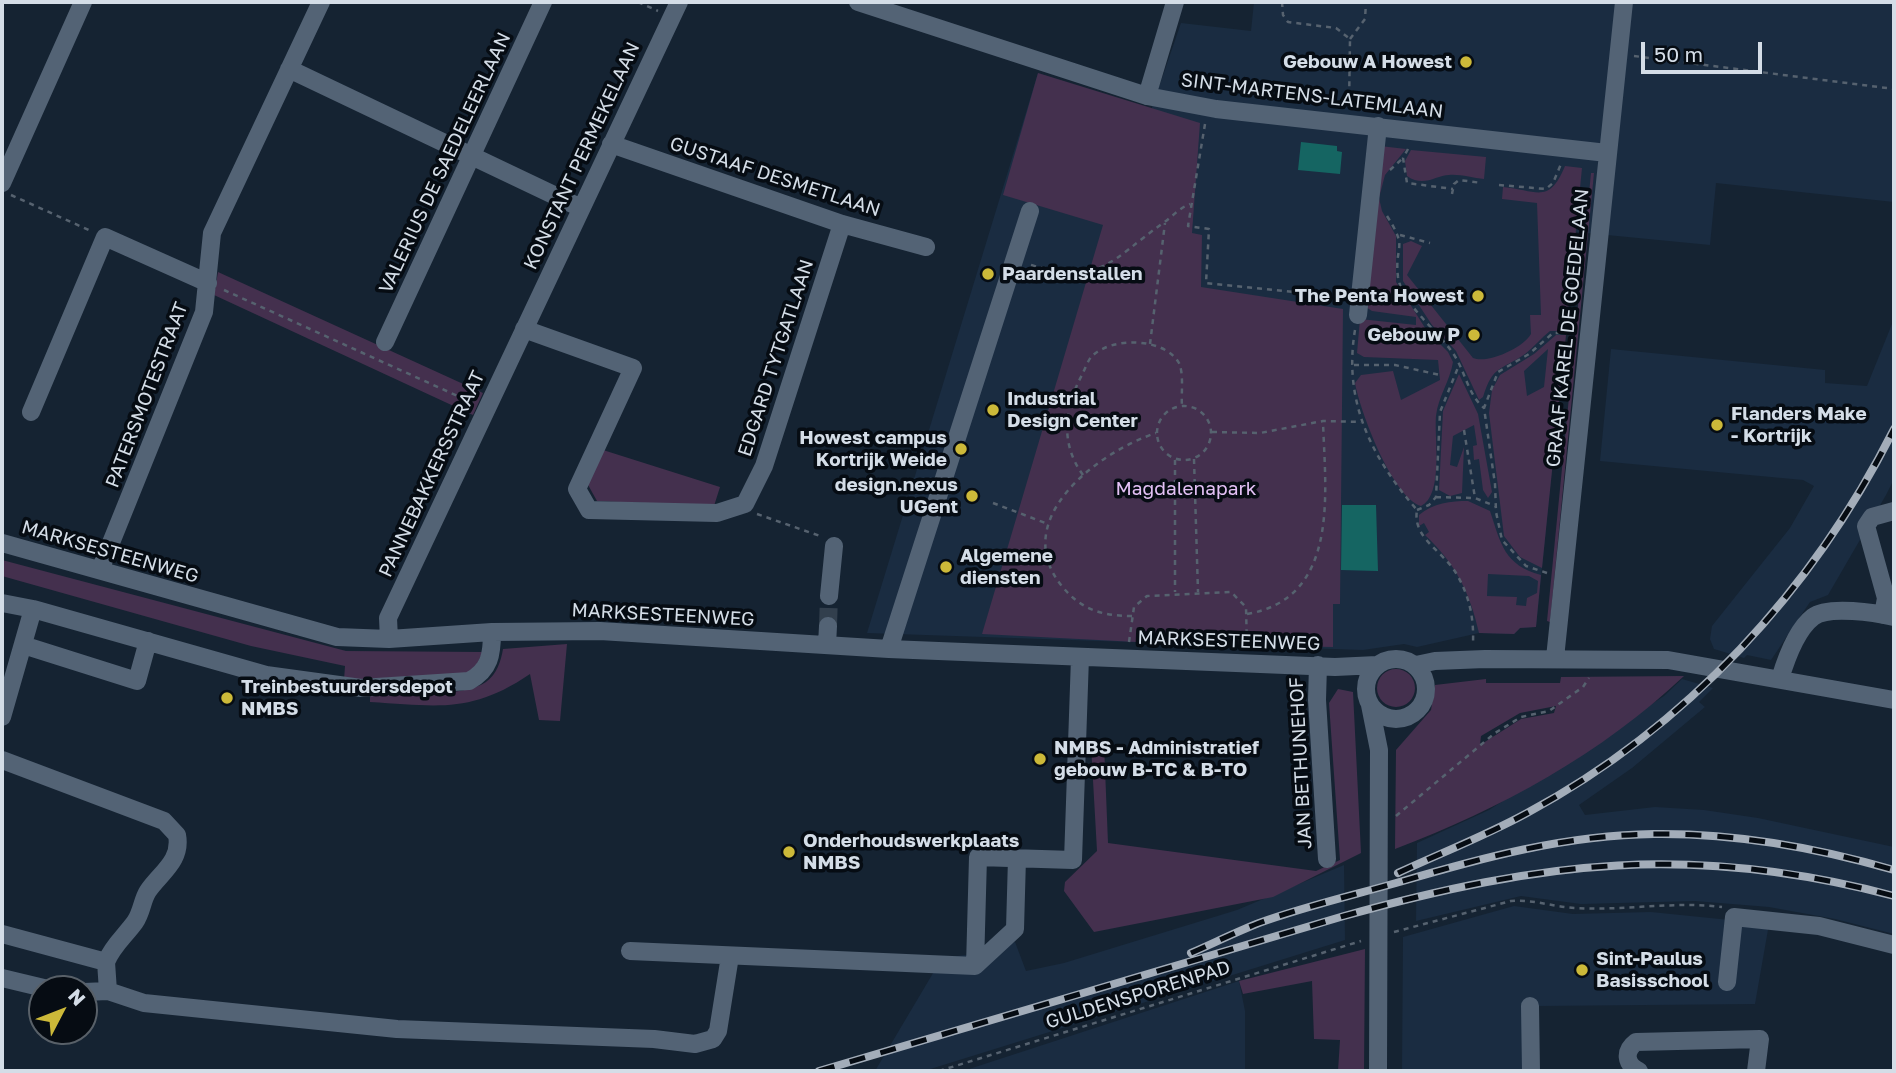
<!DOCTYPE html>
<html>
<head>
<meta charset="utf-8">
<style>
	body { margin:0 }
	#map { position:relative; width:1896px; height:1073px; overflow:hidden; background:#152332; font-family:"Golos Text",sans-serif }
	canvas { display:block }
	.frame { position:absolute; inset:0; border:4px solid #d4dde7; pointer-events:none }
	.north { position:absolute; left:28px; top:975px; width:70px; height:70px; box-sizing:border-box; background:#060c13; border:2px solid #586068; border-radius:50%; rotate:48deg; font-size:19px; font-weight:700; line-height:28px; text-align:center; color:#d4dde7 }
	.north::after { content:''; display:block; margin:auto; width:24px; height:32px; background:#ccb939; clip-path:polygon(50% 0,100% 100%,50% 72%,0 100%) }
	.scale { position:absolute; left:1641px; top:42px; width:121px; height:32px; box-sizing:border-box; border:4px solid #d4dde7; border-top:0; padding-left:9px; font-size:21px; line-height:24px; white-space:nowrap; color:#d4dde7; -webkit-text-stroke:5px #060c13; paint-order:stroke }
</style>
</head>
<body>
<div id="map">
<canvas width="1896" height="1073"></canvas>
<div class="frame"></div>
<div class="north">N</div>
<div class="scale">50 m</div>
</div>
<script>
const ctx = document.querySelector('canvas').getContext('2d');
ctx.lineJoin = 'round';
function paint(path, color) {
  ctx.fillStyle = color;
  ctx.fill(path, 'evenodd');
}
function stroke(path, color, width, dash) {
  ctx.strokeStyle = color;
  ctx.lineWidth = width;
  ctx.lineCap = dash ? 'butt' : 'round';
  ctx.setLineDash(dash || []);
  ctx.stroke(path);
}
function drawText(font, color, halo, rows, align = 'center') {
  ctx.font = font + ' "Golos Text",sans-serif';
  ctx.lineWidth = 7;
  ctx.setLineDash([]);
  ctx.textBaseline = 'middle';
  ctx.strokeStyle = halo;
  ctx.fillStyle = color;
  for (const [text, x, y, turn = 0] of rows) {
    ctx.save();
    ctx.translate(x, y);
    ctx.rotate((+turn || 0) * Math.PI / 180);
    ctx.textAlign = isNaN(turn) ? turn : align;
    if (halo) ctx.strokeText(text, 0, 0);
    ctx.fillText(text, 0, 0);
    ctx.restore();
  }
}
paint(new Path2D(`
	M1254 2H1894V202L1716 183 1710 245 1576 232 1536 627 1520 628 1514 634 1479 633 1417 647 1404 644 1363 650 867 633 1038 73 1151 110 1181 23 1251 31Z
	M1894 319V479L1886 495 1828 595 1810 602 1771 660 1747 655 1744 658 1714 649 1710 639 1712 626 1790 528 1814 486 1803 480 1600 461 1611 349 1825 370V383L1867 386Z
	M1682 679 1713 688 1699 702 1705 707 1632 768 1579 805 1585 815 1655 807 1704 810 1758 818 1894 847V934L1835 919 1769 907 1695 901 1581 904 1521 896 1416 921 1417 843 1489 810 1664 696Z
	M1344 865 1345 940 924 1071H875L942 958 973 954 1015 942 1026 971 1064 963 1237 910Z
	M1514 906 1573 914 1651 912 1769 924 1755 1004 1538 1006 1539 1071H1402L1403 937Z
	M1239 981 1245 1011V1071H963Z`), '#1a2c41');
paint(new Path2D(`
	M1038 73 1200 123 1192 233 1202 235 1201 287 1343 309 1340 604H1333V647L1175 644 982 634 1103 225 1003 195Z
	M1380 146 1406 149 1385 175 1379 198 1382 211 1396 236V282L1427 331 1448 352 1453 362C1450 381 1438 397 1436 416 1434 438 1444 495 1421 506 1392 497 1360 411 1355 383L1361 375 1393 371 1401 400 1440 380 1438 360 1364 357 1357 353 1360 319 1416 325V317L1372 311 1366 307Z
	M1411 150 1486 157 1484 179C1473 178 1460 174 1449 175 1436 175 1424 188 1407 176L1405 161Z
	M1565 166 1582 168 1566 331H1550C1541 338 1534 347 1525 354 1500 371 1493 365 1483 397L1479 400 1456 351 1432 325 1403 281V244L1411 241 1422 246 1407 275 1473 358C1488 364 1523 348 1531 334L1530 315H1541L1537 203 1502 199 1503 187C1539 191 1549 204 1565 166Z
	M1591 173H1594L1550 622 1547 621Z
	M218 272 483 393 473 415 214 295Z
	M1556 335H1566L1542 568 1520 557 1504 536 1489 413 1492 390 1500 375 1534 354ZM1548 349 1544 387 1527 396 1524 371Z
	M1459 374 1478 414 1492 492 1488 498 1483 490 1479 459 1474 460 1473 446 1477 445 1474 425 1453 436 1450 465 1457 467 1464 447 1462 493 1450 496 1439 490 1443 411Z
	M603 450 720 487 714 506 597 501 587 483Z
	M1468 501 1490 511C1501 544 1504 565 1541 575L1536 627 1520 628 1514 634 1479 633C1470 593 1456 564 1425 535L1429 532 1424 523 1419 526V515C1433 503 1451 501 1468 501ZM1488 574 1529 576 1538 581 1537 593 1527 598 1526 606 1516 605 1517 597 1487 596Z
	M2 560 346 651 483 652 475 668 465 674 344 680 345 666 251 646 2 576Z
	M567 644 560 721 539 720 530 674C471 714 438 706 370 702V695C399 693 463 698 486 682 497 674 501 661 503 649Z
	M1377 688a19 19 0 1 1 38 0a19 19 0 1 1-38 0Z
	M1684 676C1601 754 1501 809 1395 849L1396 750 1431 710 1435 685 1486 679V683H1560L1561 677ZM1556 706 1554 713 1521 719 1480 745 1481 736 1520 713Z
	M1338 689 1353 692 1361 853 1273 897 1094 932 1064 891 1065 882 1097 851 1091 745 1104 744 1108 843 1316 871 1340 860 1329 703Z
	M1365 949 1364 1071H1338L1340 1040 1314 1039 1312 981 1243 994 1239 981Z`), '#44304e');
paint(new Path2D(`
	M1301 142 1337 146V151L1342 152 1340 174 1298 170Z
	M1342 505H1376L1378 571 1341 570Z`), '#156562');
stroke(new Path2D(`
	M828 626 829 596`), '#323f4d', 18, [18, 9]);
stroke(new Path2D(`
	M638 2 658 11
	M1282 2 1283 15 1288 22 1336 28 1350 39 1349 107
	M1350 39 1365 19 1366 2
	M1634 56 1894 89
	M1205 124 1188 226 1209 229 1206 283 1342 297
	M1408 149 1403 158 1407 183 1453 189
	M1390 170 1403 158
	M1499 185 1546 189 1553 183 1561 164
	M1452 194 1454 184 1459 180 1482 183
	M11 195 91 231
	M1387 216C1409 250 1394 245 1398 277 1402 304 1438 331 1452 352 1465 369 1467 394 1484 408
	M1400 235 1430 243
	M1031 265C1100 286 1110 261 1163 223 1172 217 1179 208 1190 204
	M224 290 473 403
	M1355 330C1343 401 1371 457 1417 510 1412 538 1443 551 1456 573 1469 595 1474 617 1473 643
	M1150 344 1165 223
	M1354 365H1395L1440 375
	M1157 433a27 27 0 1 1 54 0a27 27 0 1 1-54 0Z
	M1464 430 1475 498
	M1212 432 1260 433 1323 421 1361 422
	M1194 459 1198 592
	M1175 460V592
	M1083 475C1060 444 1064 408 1082 375 1085 369 1088 360 1092 356 1113 336 1165 338 1179 363 1184 374 1181 394 1182 406
	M1436 497 1475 498 1495 506
	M993 503 1048 524
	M1417 510 1429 505 1436 497 1440 412 1459 365
	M757 514 820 536
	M1547 573 1526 566 1502 540 1496 512 1495 484 1484 408 1498 372 1529 354 1553 333H1572
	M1247 614C1341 598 1325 491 1323 421
	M1132 616C1101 616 1080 609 1061 585 1009 519 1098 452 1156 433
	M1129 642 1134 607 1147 596 1231 592 1246 607 1247 648
	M1396 816 1495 733 1521 717 1549 711 1583 687 1589 678
	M1394 932 1511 901C1533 899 1553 907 1575 908 1624 911 1673 901 1722 907
	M939 1071 1361 941`), '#56626f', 2.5, [5, 5]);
stroke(new Path2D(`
	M858 2 1147 96 1216 109 1607 153
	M289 69 581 208
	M1147 96 1175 2
	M611 144 842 224 926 247
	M2 183 83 2
	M1358 315 1378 126
	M524 329 633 368 577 489 589 510 717 513 745 504 764 466 842 224
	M385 342 543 2
	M31 412 105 237 208 283
	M2 543 337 637 389 639 492 632 600 631 889 649 1335 667 1377 665
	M100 570 204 312 212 233 321 2
	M829 596 834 546
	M2 603 33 609 266 675 361 688 469 681C490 670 492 654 492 632
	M1883 615 1886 598 1866 526 1872 517 1894 511
	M389 639 388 618 679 2
	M23 645 137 681 148 641
	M827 645 828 626
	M889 649 1030 211
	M1555 658 1624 2
	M1366 689a30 30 0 1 1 60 0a30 30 0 1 1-60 0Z
	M1318 665 1317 700 1327 859
	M1416 665 1435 661 1485 659 1668 660 1894 700
	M1780 679C1786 659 1796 630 1813 617 1828 605 1877 613 1894 617
	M1370 705 1379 750 1378 1071
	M2 717 33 609
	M2 760 164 821 177 835C182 861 160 873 148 891 142 900 142 912 135 922 125 936 113 945 106 962
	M2 934 106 962 108 991
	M630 951 975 966 1015 929 1017 858
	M975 966 978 857 1073 860 1080 657
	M2 978 48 989
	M1727 982 1734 917 1819 926 1894 945
	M84 992 108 991 144 1003 397 1029 654 1039 695 1044 713 1039 718 1031 730 956
	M1530 1006 1531 1071
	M1639 1071C1625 1064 1624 1051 1636 1042L1760 1039 1756 1071`), '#536375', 18);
const rail = new Path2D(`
	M1398 873C1441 853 1485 836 1527 813 1687 727 1813 590 1894 429
	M1191 953C1214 943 1236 932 1259 923 1303 907 1350 896 1396 883 1481 858 1565 835 1654 834 1734 833 1818 848 1894 870
	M819 1071 1344 916C1542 861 1693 843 1894 896`);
stroke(rail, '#a3adb9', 8);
stroke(rail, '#060c13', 5, [16]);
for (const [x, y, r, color] of [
	[1466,62,7,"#ccb939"],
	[988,274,7,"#ccb939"],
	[1478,296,7,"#ccb939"],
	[1474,335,7,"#ccb939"],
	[993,410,7,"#ccb939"],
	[1717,425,7,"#ccb939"],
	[961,449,7,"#ccb939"],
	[972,496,7,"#ccb939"],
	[946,567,7,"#ccb939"],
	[227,698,7,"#ccb939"],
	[1040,759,7,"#ccb939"],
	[789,852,7,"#ccb939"],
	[1582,970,7,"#ccb939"]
]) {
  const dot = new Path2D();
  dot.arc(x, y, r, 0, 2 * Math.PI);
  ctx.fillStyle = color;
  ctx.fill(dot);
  stroke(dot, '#060c13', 2.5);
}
drawText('bold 19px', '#d4dde7', '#060c13', [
	["Gebouw A Howest",1452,62,"right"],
	["Paardenstallen",1002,274],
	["The Penta Howest",1464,296,"right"],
	["Gebouw P",1460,335,"right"],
	["Industrial",1007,399],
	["Design Center",1007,421],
	["Flanders Make",1731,414],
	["- Kortrijk",1731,436],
	["Howest campus",947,438,"right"],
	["Kortrijk Weide",947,460,"right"],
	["design.nexus",958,485,"right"],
	["UGent",958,507,"right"],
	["Algemene",960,556],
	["diensten",960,578],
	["Treinbestuurdersdepot",241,687],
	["NMBS",241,709],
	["NMBS - Administratief",1054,748],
	["gebouw B-TC & B-TO",1054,770],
	["Onderhoudswerkplaats",803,841],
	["NMBS",803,863],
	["Sint-Paulus",1596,959],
	["Basisschool",1596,981]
], 'left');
drawText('19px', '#d4dde7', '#060c13', [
	["SINT-MARTENS-LATEMLAAN",1312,96,7],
	["KONSTANT PERMEKELAAN",582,156,-65],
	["VALERIUS DE SAEDELEERLAAN",445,163,-65],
	["GUSTAAF DESMETLAAN",775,177,18],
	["GRAAF KAREL DE GOEDELAAN",1568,328,-84],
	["EDGARD TYTGATLAAN",776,358,-72],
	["PATERSMOTESTRAAT",147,395,-69],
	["PANNEBAKKERSSTRAAT",432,474,-65],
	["MARKSESTEENWEG",110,552,16],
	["MARKSESTEENWEG",663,615,3],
	["MARKSESTEENWEG",1229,641,2],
	["JAN BETHUNEHOF",1301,763,-93],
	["GULDENSPORENPAD",1138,995,-17]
]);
drawText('19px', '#e4c1f6', '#060c13', [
	["Magdalenapark",1186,489]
]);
</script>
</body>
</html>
